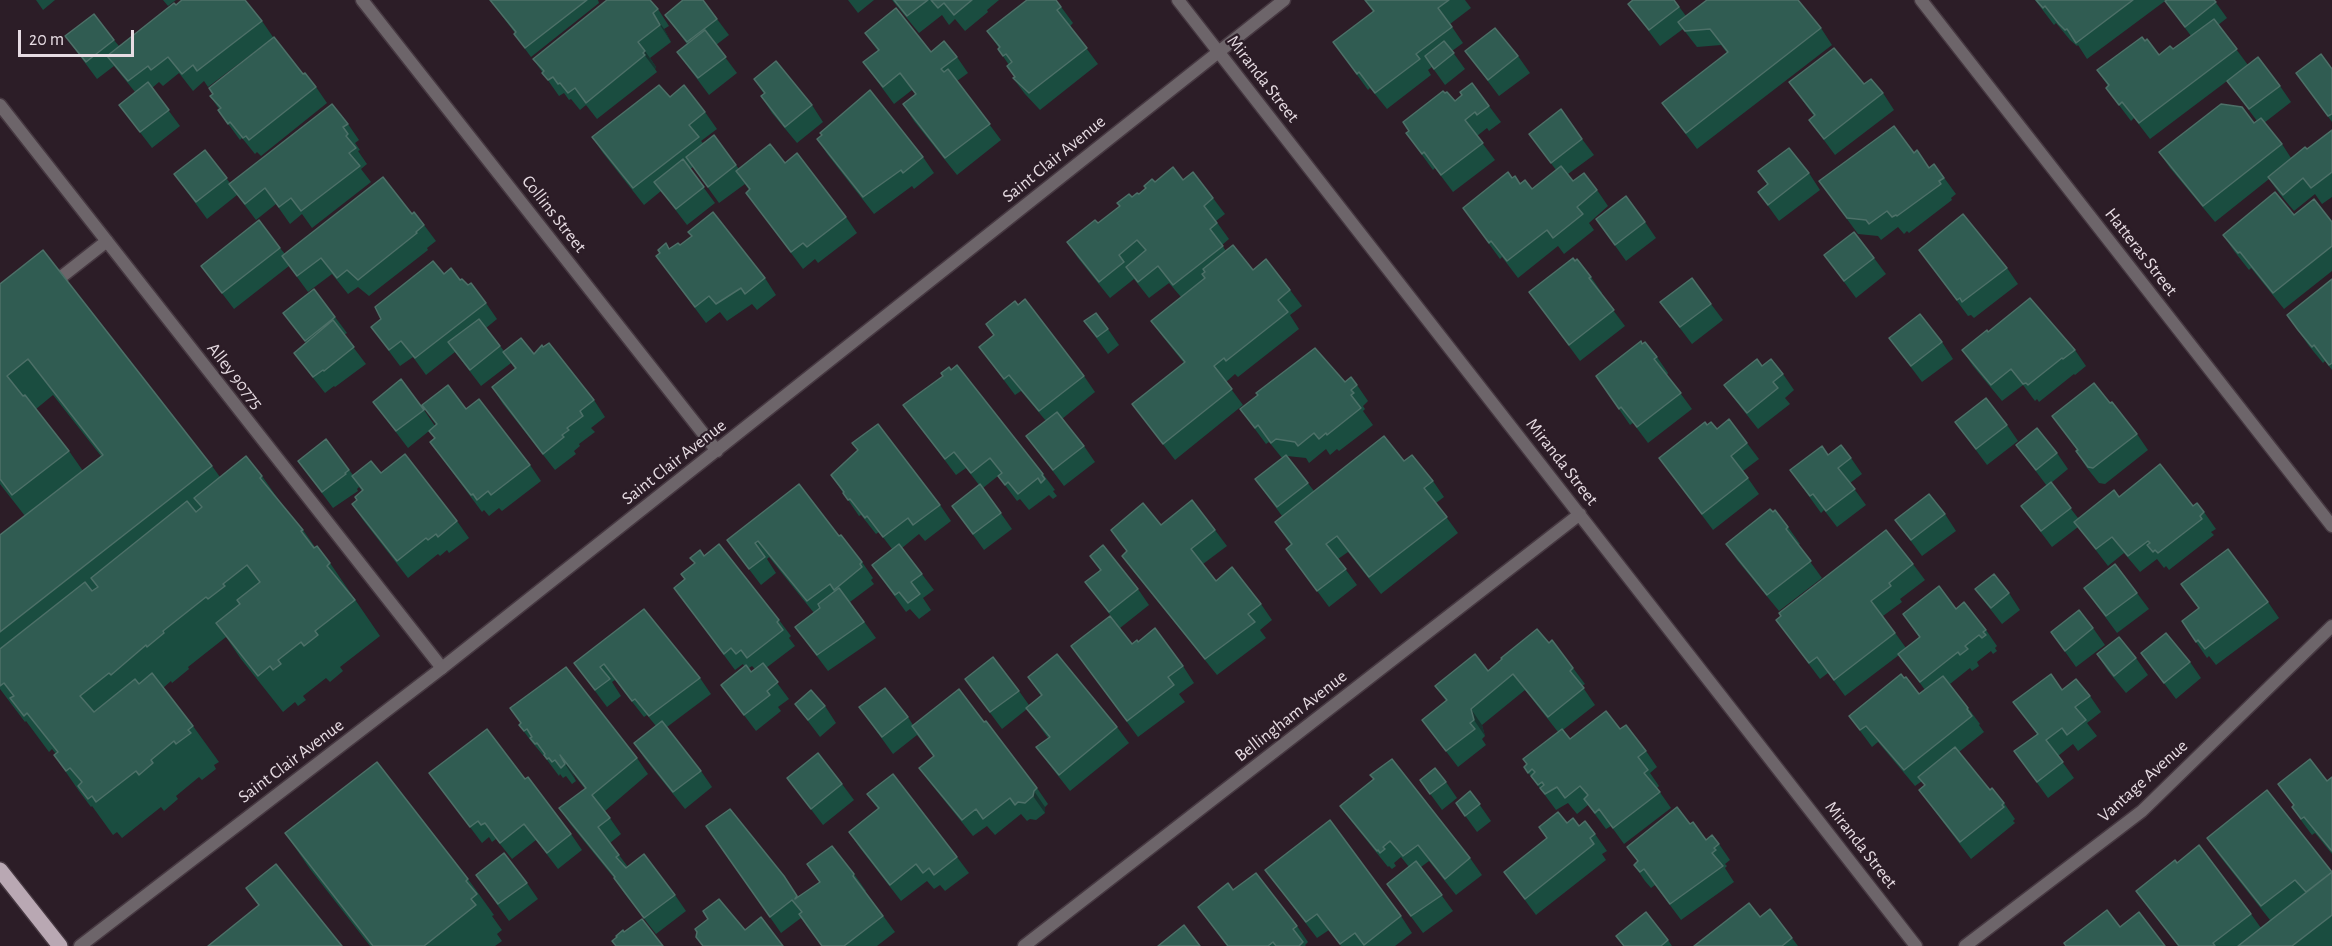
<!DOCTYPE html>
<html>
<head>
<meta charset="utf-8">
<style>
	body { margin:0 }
	#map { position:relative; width:2332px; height:946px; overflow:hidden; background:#2c1d27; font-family:"Alegreya Sans",sans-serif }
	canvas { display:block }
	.scale { position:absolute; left:18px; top:30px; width:116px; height:27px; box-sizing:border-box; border:3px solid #e7dce3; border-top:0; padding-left:8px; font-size:18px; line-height:21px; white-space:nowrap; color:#e7dce3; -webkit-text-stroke:4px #2c1d27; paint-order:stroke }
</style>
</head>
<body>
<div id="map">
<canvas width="2332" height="946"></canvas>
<div class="scale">20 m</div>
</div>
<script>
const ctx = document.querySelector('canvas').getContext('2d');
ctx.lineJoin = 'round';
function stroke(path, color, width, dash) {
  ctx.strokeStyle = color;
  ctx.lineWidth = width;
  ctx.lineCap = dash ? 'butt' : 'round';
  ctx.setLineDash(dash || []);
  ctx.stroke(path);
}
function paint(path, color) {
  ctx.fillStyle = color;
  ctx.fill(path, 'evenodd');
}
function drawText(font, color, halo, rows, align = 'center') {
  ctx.font = font + ' "Alegreya Sans",sans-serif';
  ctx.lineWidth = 4.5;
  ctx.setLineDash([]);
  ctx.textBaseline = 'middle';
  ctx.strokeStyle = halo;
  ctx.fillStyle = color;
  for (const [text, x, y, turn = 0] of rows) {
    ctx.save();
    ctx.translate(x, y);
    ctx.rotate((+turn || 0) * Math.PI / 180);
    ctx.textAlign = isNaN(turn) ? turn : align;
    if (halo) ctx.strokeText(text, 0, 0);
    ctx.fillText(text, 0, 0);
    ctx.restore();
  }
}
const lane = new Path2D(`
	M0 105 442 668
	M51 285 107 241`);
const street = new Path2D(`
	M362 0 717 451
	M1178 0 1916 946
	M1921 0 2332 526
	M80 946 442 668 1284 0
	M1024 946 1580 514
	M1965 946 2142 811 2332 626`);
const primary = new Path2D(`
	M0 870 60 946`);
stroke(lane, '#463841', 15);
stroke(street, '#463841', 15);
stroke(primary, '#463841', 18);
stroke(lane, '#6d656a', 12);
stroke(street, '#6d656a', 12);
stroke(primary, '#b9a8b3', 15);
paint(new Path2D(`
	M36 0H55L43 10Z
	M163 0H176L168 6Z
	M490 0H598L599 3 531 57 514 34 515 33Z
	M848 0H874L858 13Z
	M892 0H999L987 10 988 12 965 31 955 19 949 25 942 15 919 33Z
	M1056 0 1073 23 1070 26 1098 64 1040 110 1025 94 1013 78 1015 77 1007 66 1009 65 998 49 999 48 987 31Z
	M1365 0H1465L1471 8 1450 24 1463 43 1452 51 1465 69 1445 85 1432 67 1428 70 1431 75 1387 109 1370 88 1368 90 1333 42 1373 12Z
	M1674 0 1686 16 1821 28 1832 45 1697 149 1662 103 1727 53 1721 45 1697 47 1683 29 1660 46 1628 4Z
	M2035 0H2164L2165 1 2087 59 2078 45 2077 46 2070 40 2056 23 2054 25Z
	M2214 0 2227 18 2218 25 2248 65 2280 86 2291 102 2264 123 2282 144 2291 158 2307 149 2332 130V197L2322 204 2315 194 2294 211 2279 193 2269 179 2215 222 2170 168 2159 152 2254 123 2257 121 2227 81 2150 139 2134 118 2131 121 2106 88 2108 86 2097 70 2145 41 2159 55 2173 49 2191 36 2165 1Z
	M176 5 262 21 273 37 303 74 316 87 327 103 261 156 257 152 255 154 242 138 240 140 218 110 219 109 210 96 273 38 208 87 204 81 193 91 179 73 163 86 159 82 152 88 180 126 152 148 119 105 135 92 114 66 97 79 65 36 114 40 119 46Z
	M658 9 669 26 664 29 671 42 650 58 656 67 655 69 657 72 597 119 586 105 580 110 571 99 569 100 564 93 559 96 533 59Z
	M665 15 717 19 729 35 716 45 737 73 709 95 677 52 687 44Z
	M865 33 931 52 957 57 968 73 957 81 1001 140 957 175 914 121 903 104 915 94 912 90 894 104 863 62 878 51Z
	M1465 51 1518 56 1530 73 1499 96Z
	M2332 69V122L2296 73Z
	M754 79 812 105 823 122 797 143 772 113 761 96 764 94Z
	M1789 82 1883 93 1894 110 1835 155 1809 120 1814 116Z
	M670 97 705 112 717 129 701 141 703 143 714 135 739 169 785 163 846 217 857 233 818 263 815 259 803 269 746 193 749 190 745 184 719 203 693 167 690 169 715 203 687 225 661 191 644 205 603 153 592 137Z
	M1489 106 1501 122 1489 131 1487 128 1477 136 1495 160 1453 192 1435 168 1433 170 1406 133Z
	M348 124 359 140 355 143 360 150 358 151 367 164 361 169 371 182 312 228 302 214 290 224 276 204 256 220 237 195 207 219 174 174 205 150 230 183Z
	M1529 134 1582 139 1594 155 1568 174 1573 181 1597 190 1608 206 1589 223 1594 230 1564 254 1558 246 1518 278 1502 257 1500 259 1463 208 1512 178 1532 189 1556 170Z
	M817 139 923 157 934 173 914 189 912 186 874 214 828 155Z
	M1914 153 1929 168 1934 164 1956 194 1951 198 1952 200 1909 233 1907 231 1904 234 1898 227 1881 240 1878 236 1858 234 1819 181Z
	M1758 171 1809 173 1820 190 1779 221 1758 192 1767 184Z
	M1183 180 1213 198 1225 214 1216 221 1229 239 1222 245 1226 251 1253 270 1290 290 1302 306 1290 315 1299 329 1238 377 1235 374 1226 382 1243 405 1175 460 1132 404 1184 363 1163 337 1151 321 1181 297 1169 283 1149 298 1134 279 1110 298 1078 258 1067 242 1098 223 1132 197 1139 194 1155 182Z
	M412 214 424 225 436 241 427 248 428 250 369 296 358 287 348 294 332 274 308 292 289 266 234 309 201 266 280 248 285 254Z
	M2294 215 2332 222V271L2284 309 2251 268 2249 270 2234 251 2223 235Z
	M1596 219 1645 222 1656 238 1626 261Z
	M680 245 765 278 776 295 757 310 752 304 727 321 720 312 706 323 656 256 660 253Z
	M1919 250 2007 268 2018 284 1974 318 1971 315 1968 316Z
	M1824 255 1874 258 1886 274 1856 298Z
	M444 274 460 280 468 285 486 303 497 319 486 328 504 351 534 354 594 400 605 417 591 428 595 432 579 444 580 446 574 451 576 454 555 470 503 404 492 387 515 369 511 363 481 386 455 352 426 375 413 357 400 366 371 327Z
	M1591 277 1602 293 1601 294 1625 326 1580 361 1529 292Z
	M2332 279V370L2325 361 2323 363 2309 346 2287 315Z
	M0 284 212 466 220 477 262 476 283 506 303 530 315 547 330 563 380 636 340 667 343 671 330 682 326 678 303 696 306 700 298 706 295 702 283 712 241 659 226 637 188 667 189 669 172 683 171 681 163 688 193 726 219 762 214 765 216 769 202 780 199 777 176 796 178 799 164 811 161 807 122 838 117 832 113 835 92 806 91 807 79 791 54 755 56 754 52 749 49 752 26 721 25 722 0 689V535L25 516 0 484ZM53 395 101 456 83 471 69 451 36 409Z
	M1660 302 1711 304 1723 320 1692 344Z
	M283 313 335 317 347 333 344 335 366 364 335 387 334 386 325 393 306 369 294 353 306 343Z
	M1084 321 1108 329 1119 345 1108 354Z
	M986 324 1084 376 1095 392 1062 419 1084 446 1095 462 1064 486 1026 436 1046 421 1021 391 1015 395 979 347 994 335Z
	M1988 332 2075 350 2086 366 2075 375 2074 374 2039 402 2037 399 2035 401 2023 385 2002 401 1973 366 1962 350Z
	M1889 338 1942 342 1953 359 1922 382Z
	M1657 357 1668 373 1667 375 1692 409 1648 443 1633 423 1630 425 1596 376Z
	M1762 366 1783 374 1794 390 1785 398 1790 404 1758 429 1736 401 1724 385Z
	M1345 382 1357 385 1368 401 1363 406 1365 409 1363 411 1373 425 1339 451 1337 449 1330 455 1326 449 1309 463 1306 458 1287 456 1314 491 1404 461 1433 481 1444 497 1436 503 1458 533 1381 594 1348 552 1338 559 1357 585 1329 607 1286 549 1291 545 1275 522 1282 516 1255 479 1282 458 1269 442 1266 444 1240 409Z
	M373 402 424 410 435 426 436 425 422 405 466 409 530 465 541 481 502 511 499 508 489 516 484 510 482 512 430 442 434 438 429 431 408 448Z
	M2110 403 2137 434 2148 450 2105 484 2099 483 2087 468 2076 451 2077 450 2052 416Z
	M903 405 1043 474 1055 490 1053 491 1057 496 1053 499 1049 495 1029 510 1020 499 1017 501 998 476 983 488 1012 529 984 550 952 506 979 485 966 468 956 475 915 421Z
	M1955 422 2007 425 2018 441 1987 465Z
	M1707 425 1717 429 1747 443 1759 459 1743 471 1759 494 1713 530 1659 458Z
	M326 439 353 475 381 473 457 521 469 538 449 553 447 550 440 556 438 554 408 578 363 520 352 504 357 500 362 491 359 487 357 489 358 491 333 508 298 461Z
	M2016 445 2057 453 2068 469 2051 483 2078 518 2119 497 2193 506 2204 512 2216 529 2211 532 2214 535 2169 570 2166 566 2164 568 2157 559 2140 572 2124 553 2108 566 2078 527 2052 547 2021 506 2047 486Z
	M1828 455 1851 458 1862 474 1850 483 1866 505 1837 527 1824 510 1821 513 1790 470Z
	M831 475 940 505 951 521 925 541 919 534 902 548 934 590 923 598 931 610 919 619 910 609 906 612 872 565 892 549 879 532 876 534 861 515 859 516Z
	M1945 514 1956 531 1922 556 1895 520Z
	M1161 525 1215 530 1227 546 1203 564 1216 581 1261 604 1272 620 1260 630 1266 638 1217 675 1134 572 1122 556 1127 552 1111 530Z
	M1788 527 1800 544 1798 545 1822 578 1779 611 1737 560 1726 544Z
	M839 536 862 562 873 578 871 580 874 584 850 602 876 638 828 671 795 627 814 613 769 557 767 559 776 573 761 585 727 540Z
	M704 556 779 620 791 636 789 638 795 646 766 668 789 699 778 707 781 711 756 731 721 685 744 666 743 664 735 670 674 588 685 579ZM752 666 755 669 751 672 749 668Z
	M1090 556 1138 589 1149 605 1120 628 1085 582 1100 570Z
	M1913 564 1925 580 1900 599 1902 602 1883 616 1906 648 1919 637 1903 614 1956 609 1986 630 1997 646 1995 648 1997 651 1993 654 1991 651 1977 662 1979 666 1972 671 1970 668 1950 684 1980 724 1979 725 1984 732 1959 752 1990 790 2004 803 2015 819 2013 821 2015 823 1971 859 1931 806 1919 790 1925 785 1922 781 1915 786 1878 742 1872 747 1849 716 1919 694 1925 690 1899 655 1845 696 1828 673 1820 679 1776 620Z
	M2181 584 2268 602 2279 618 2216 665 2209 656 2207 658 2196 642 2199 609Z
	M2084 588 2137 593 2149 609 2117 633Z
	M1975 589 2009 593 2020 610 2002 624 1987 605Z
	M644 609 700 678 711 694 667 727 701 771 712 787 685 809 645 759 634 743 656 726 647 715 644 717 615 680 612 682 621 696 607 707 574 663Z
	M2093 628 2105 645 2076 667 2051 632Z
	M1138 642 1183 666 1194 683 1179 694 1185 702 1138 737 1071 646 1132 644Z
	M1549 643 1573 668 1585 684 1582 686 1595 705 1563 730 1570 739 1620 729 1646 751 1657 767 1650 773 1659 786 1657 788 1671 808 1624 844 1611 826 1606 829 1588 805 1577 814 1568 803 1556 810 1524 767 1558 732 1525 690 1482 725 1485 736 1482 739 1486 745 1458 767 1422 720 1446 701 1435 686 1488 671Z
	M2141 653 2190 662 2201 678 2176 699Z
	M2097 654 2136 658 2148 675 2126 693 2108 671Z
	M1028 677 1117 727 1129 743 1070 791 1048 763 1036 747 1048 738 1027 709 1002 729 965 679 1019 691 1029 705 1041 696Z
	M2062 690 2090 696 2101 712 2087 723 2097 736 2078 751 2073 744 2058 756 2074 778 2048 798 2014 751 2037 734 2013 702Z
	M795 704 825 706 836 723 820 737Z
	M859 707 908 717 913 725 984 722 1037 788 1048 804 1045 807V813L1036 820 1030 819 1027 821 1021 814 995 835 987 826 973 836 931 784 919 768 934 757 917 735 893 754Z
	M519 725 637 758 648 774 605 811 621 834 610 843 628 867 675 895 686 911 656 934 625 894 614 878 571 825 559 808 585 789 572 772 576 781 572 784 566 776 563 778 560 774 559 776 547 760 531 741Z
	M429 773 525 779 571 834 582 850 558 869 536 840 512 859 496 839 492 842 489 837 482 843Z
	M1370 775 1470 858 1482 875 1456 895 1429 861 1421 867 1453 911 1423 933 1387 884 1409 867 1401 857 1394 863 1396 866 1392 869 1389 866 1388 867 1352 822 1340 806 1373 779Z
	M2332 777V854L2315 833 2312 835 2303 823 2292 807 2294 806 2278 784 2327 781Z
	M787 778 842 784 854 800 823 825Z
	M1420 780 1446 782 1457 798 1442 810Z
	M1470 791 1491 821 1477 832 1456 803Z
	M867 794 957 857 969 873 945 891 940 885 934 889 927 881 901 901 860 848 849 832 878 809Z
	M1690 824 1706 840 1719 844 1730 860 1725 864 1727 866 1725 868 1734 882 1681 920 1655 885 1651 888 1645 881 1634 865 1638 862 1627 847Z
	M706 826 784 876 798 897 820 883 807 864 854 874 866 891H865L895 932 877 946H822L801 918 781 933Z
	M1579 826 1595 834 1607 851 1602 854 1606 860 1536 915 1504 872 1547 838 1539 827Z
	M285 833 468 879 494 915 492 916 502 930 497 934 502 941 495 946H370L310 869Z
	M2207 838 2332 872V946H2178L2136 891 2177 863 2251 914 2261 928 2270 920 2218 854Z
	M1265 870 1401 916 1412 933 1395 946H1341L1329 930 1317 938Z
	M476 875 527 883 538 899 509 921Z
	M1233 890 1297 926 1308 942 1305 945 1306 946H1227L1198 907Z
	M1760 917 1792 938 1798 946H1694Z
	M1616 936 1668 940 1672 946H1623Z`), '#1a4d40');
paint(new Path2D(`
	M653 13 664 29 671 42 660 25Z
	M645 51 656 67 655 69 643 53Z
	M1471 709 1482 725 1485 736 1474 720Z
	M560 755 572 772 576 781 565 764Z
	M1034 791 1045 807V813L1033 796Z`), '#18332f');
const building = new Path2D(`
	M182 0H245L262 21 197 71 193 65 182 74 168 57 151 70 148 66 128 81 107 56 174 3 176 5Z
	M490 0H587L525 48 514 34 516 32Z
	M607 0H650L658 9 653 13 660 25 638 42 645 51 643 53 645 55 586 103 575 88 568 93 560 83 558 84 553 77 548 80 542 73 544 71 533 59Z
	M683 0H703L717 19 687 42 665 15Z
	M894 0H928L907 16Z
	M931 0H972L954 15 944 3 938 8Z
	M1027 0H1056L1061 7 1057 10 1087 48 1029 93 1013 78 1015 77 1007 66 1012 62 1006 54 1003 56 998 49 1000 47 987 31Z
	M1365 0H1449L1438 8 1452 27 1416 54 1420 59 1375 93 1359 72 1357 74 1333 42 1374 11Z
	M1633 0H1674L1679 7 1649 30 1628 4Z
	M1707 0H1798L1821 28 1686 133 1662 103 1728 52 1710 29 1685 31 1678 22Z
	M2036 0H2133L2076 43 2067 29 2065 30 2059 24 2045 6 2043 8Z
	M2167 0H2214L2216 2 2185 27 2165 1Z
	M896 8 931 52 944 41 957 57 941 69 944 72 948 69 990 124 945 158 903 104 916 94 900 73 883 87 863 62 879 50 865 33Z
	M94 14 114 40 86 62 65 36Z
	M2214 19 2237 49 2139 123 2122 102 2119 105 2106 88 2109 85 2097 70 2142 37 2145 41 2147 39 2159 55 2170 46 2173 49Z
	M1495 28 1518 56 1488 80 1465 51Z
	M705 30 726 57 698 78 677 52Z
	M274 37 303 74 305 73 316 87 249 140 246 136 243 138 230 122 228 124 218 110 221 108 210 96 213 94 209 88Z
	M1444 41 1454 53 1434 69 1425 56Z
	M1834 48 1864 84 1871 79 1883 93 1824 139 1809 120 1815 115 1789 82Z
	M2321 54 2332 69V114L2328 116 2296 73Z
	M2258 57 2280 86 2249 109 2227 81Z
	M776 61 812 105 785 127 761 96 765 93 754 79Z
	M148 82 169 110 140 132 119 105Z
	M1472 83 1489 106 1477 115 1475 112 1465 120 1483 143 1441 175 1424 152 1422 154 1406 133 1409 131 1403 122 1443 91 1445 93 1447 92 1455 101 1462 95 1460 92Z
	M659 85 670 97 684 85 705 112 689 125 699 137 633 188 592 137Z
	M870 90 923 157 903 173 901 170 863 197 817 139 822 135 820 133Z
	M332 104 348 124 343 127 348 134 346 136 356 148 349 153 360 166 301 211 291 198 279 207 265 188 245 204 229 184Z
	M2221 104 2242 107 2254 123 2261 118 2282 144 2203 206 2159 152Z
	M1561 109 1582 139 1551 163 1529 134Z
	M1894 126 1914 153 1917 150 1929 168 1934 164 1944 178 1939 181 1941 184 1897 216 1896 215 1892 217 1887 211 1869 224 1866 220 1847 218 1819 181Z
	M2332 130V172L2311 188 2303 178 2283 195 2268 177 2305 147 2307 149Z
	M714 135 736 165 708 187 686 157Z
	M770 144 785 163 797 153 846 217 807 247 803 243 791 252 746 193 750 189 736 171Z
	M1789 148 1809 173 1768 205 1758 192 1768 184 1758 171Z
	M205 150 227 178 196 202 174 174Z
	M683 159 704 187 676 209 654 182Z
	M1561 166 1573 181 1584 173 1597 190 1577 207 1583 214 1553 238 1547 230 1507 261 1491 241 1489 243 1463 208 1508 172 1512 178 1515 176 1520 184 1525 180 1532 189Z
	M1173 167 1183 180 1193 172 1213 198 1204 206 1217 223 1210 229 1223 246 1173 285 1158 266 1138 282 1126 267 1146 250 1137 240 1119 255 1124 262 1099 282 1067 242 1095 220 1098 223 1120 206 1117 203 1129 194 1132 197 1137 193 1139 194 1146 188 1144 186 1152 179 1155 182Z
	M383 177 412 214 414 212 424 225 416 232 417 233 358 280 347 270 337 278 321 258 297 276 282 256Z
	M2275 192 2294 215 2314 199 2332 222V246L2273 293 2240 252 2238 253 2223 235Z
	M1626 196 1645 222 1615 245 1596 219Z
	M713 212 765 278 745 294 741 288 716 304 709 296 695 307 656 256 660 253 658 250 666 243 669 249 678 243 680 245 692 236 688 232Z
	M1963 214 2007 268 1962 302 1960 298 1957 300 1919 250Z
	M259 220 280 248 222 293 201 266Z
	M1854 232 1874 258 1844 281 1824 255Z
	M1233 245 1253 270 1266 259 1290 290 1278 300 1288 312 1226 361 1224 358 1214 366 1232 389 1163 444 1132 404 1185 362 1151 321 1205 278 1202 274 1205 272 1203 269Z
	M43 250 212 466 0 632V535L103 455 28 359 7 376 23 396 25 395 69 451 12 495 0 479V284Z
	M1573 258 1575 261 1577 259 1591 277 1589 278 1614 310 1569 345 1529 292Z
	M433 261 444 274 451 268 460 280 462 279 468 285 471 283 486 303 415 358 401 341 389 350 371 327 381 319 375 307Z
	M1692 278 1711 304 1680 327 1660 302Z
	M2332 279V363L2329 365 2314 345 2312 347 2298 330 2287 315Z
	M314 289 335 317 305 341 283 313Z
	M2030 298 2075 350 2063 359 2062 358 2028 385 2026 383 2023 384 2011 369 1991 385 1962 350 1987 330 1988 332Z
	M1025 299 1084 376 1039 411 1009 375 1004 379 979 347 994 335 986 324 1015 301 1018 305Z
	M1096 313 1108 329 1097 337 1084 321Z
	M1920 314 1942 342 1911 366 1889 338Z
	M479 319 500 346 470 370 448 342Z
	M333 320 354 347 324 371 323 370 313 377 294 353Z
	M521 338 534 354 542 345 543 347 549 343 594 400 580 411 583 416 567 428 569 430 562 435 564 437 543 454 492 387 516 368 503 352Z
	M1641 341 1642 344 1645 342 1657 357 1654 359 1681 393 1637 427 1621 407 1619 409 1596 376Z
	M1315 348 1345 382 1351 377 1357 385 1351 390 1354 393 1351 395 1361 408 1327 435 1326 433 1319 439 1314 433 1298 446 1295 442 1276 439 1271 443 1258 425 1255 428 1240 409 1258 395 1256 393Z
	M1757 359 1762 366 1771 359 1783 374 1773 382 1778 388 1747 413 1724 385Z
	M957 365 1043 474 1042 475 1045 479 1041 483 1038 478 1018 494 1008 482 1005 485 998 476 1002 473 990 458 971 473 954 452 945 459 903 405 943 376 941 373 949 367 951 370Z
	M401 379 424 410 396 431 373 402Z
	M2094 383 2110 403 2112 402 2137 434 2093 468 2088 467 2076 451 2078 450 2052 416Z
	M448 385 466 409 479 399 530 465 491 495 488 491 477 500 473 494 471 495 430 442 435 438 429 431 437 424 422 405Z
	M1986 398 2007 425 1976 449 1955 422Z
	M1057 412 1084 446 1053 470 1026 436Z
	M1729 419 1747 443 1731 456 1748 478 1702 514 1659 458 1705 422 1707 425 1711 422 1717 429Z
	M878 424 940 505 913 525 908 518 883 537 867 516 865 518 850 499 848 500 843 493 844 492 831 475 858 450 852 443Z
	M2037 428 2057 453 2036 470 2016 445Z
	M1384 436 1404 461 1412 455 1433 481 1424 488 1447 517 1369 577 1337 536 1326 544 1346 569 1317 591 1286 549 1292 544 1275 522Z
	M326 439 349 470 345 473 346 474 322 492 298 461Z
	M1841 445 1851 458 1838 468 1855 489 1826 511 1813 494 1810 496 1790 470 1822 446 1828 455Z
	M405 454 457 521 438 537 436 534 428 540 426 538 397 561 352 504 357 500 355 497 363 490 352 476 371 461 381 473Z
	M1286 455 1308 483 1277 507 1255 479Z
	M246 456 262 476 260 478 303 530 301 531 314 548 317 546 330 563 327 566 355 600 315 631 318 635 304 646 301 642 278 660 281 664 273 670 270 666 258 676 216 623 240 604 237 600 260 582 247 565 223 584 225 586 208 599 206 597 163 631 164 633 147 647 146 645 111 675 109 673 80 696 94 712 135 679 139 684 152 673 193 726 188 730 191 733 176 744 174 741 151 760 153 763 139 775 136 771 96 802 92 796 88 799 78 786 82 782 70 768 66 771 54 755 58 752 27 713 24 716 10 698 14 696 4 683 0 686V649L85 582 92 591 98 587 91 578 187 501 196 512 202 507 194 498Z
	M2160 464 2193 506 2197 503 2204 512 2200 516 2202 519 2158 553 2155 550 2153 552 2147 545 2150 543 2148 541 2128 556 2112 537 2096 549 2074 522 2114 490 2119 497Z
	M2051 482 2071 508 2041 531 2021 506Z
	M799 484 839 536 841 535 862 562 860 564 862 567 834 590 830 584 807 601 758 541 755 543 765 557 749 569 727 540Z
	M980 484 1001 513 973 534 952 506Z
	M1929 494 1945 514 1911 540 1895 520Z
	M1192 500 1215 530 1191 549 1216 581 1232 567 1261 604 1248 614 1255 622 1205 659 1122 556 1127 551 1111 530 1143 503 1161 525Z
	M1770 509 1773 512 1775 510 1788 527 1786 529 1811 561 1767 595 1726 544Z
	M1886 530 1913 564 1889 583 1891 586 1871 601 1895 633 1834 680 1817 657 1809 663 1776 620 1781 616 1779 613Z
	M719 544 779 620 777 622 783 630 747 658 741 650 736 654 731 648 724 654 674 588 685 579 681 574 695 563 690 558 700 550 704 556Z
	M899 544 922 574 911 582 920 594 908 603 899 592 895 595 872 565Z
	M1103 545 1138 589 1109 612 1085 582 1101 570 1090 556Z
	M2228 549 2268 602 2205 649 2198 640 2196 642 2182 621 2199 608 2181 584Z
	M2115 564 2137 593 2106 616 2084 588Z
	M1994 574 2009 593 1991 608 1975 589Z
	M1939 586 1956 609 1964 602 1986 630 1983 632 1986 635 1982 638 1979 635 1965 646 1968 649 1960 655 1958 652 1920 682 1898 654 1920 637 1903 614Z
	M839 588 864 622 817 655 795 627 820 608 818 604Z
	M644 609 700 678 649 716 635 699 632 701 604 664 600 667 610 679 595 690 574 663Z
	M2079 610 2093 628 2065 651 2051 632Z
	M1110 616 1132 644 1137 640 1138 642 1155 628 1183 666 1168 677 1174 685 1127 721 1071 646Z
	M1537 629 1549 643 1552 640 1573 668 1570 671 1584 688 1548 717 1513 674 1471 709 1474 720 1470 723 1475 729 1446 751 1422 720 1447 700 1435 686 1475 654 1488 671 1502 659 1501 658Z
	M2166 633 2190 662 2164 683 2141 653Z
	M2119 637 2136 658 2114 676 2097 654Z
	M1057 654 1117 727 1059 775 1036 747 1050 737 1026 708 1042 695 1028 677Z
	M993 657 1019 691 990 712 965 679Z
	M763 663 778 682 767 691 770 695 744 715 721 685 746 665 751 672Z
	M566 667 637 758 592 795 610 818 598 827 619 855 616 857 626 868 644 854 675 895 644 918 614 878 615 877 559 808 586 788 560 755 565 764 561 768 555 760 552 762 549 758 547 759 544 755 545 754 537 743 535 744 530 738 532 737 527 729 524 731 519 725 521 723 510 708Z
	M1901 674 1904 678 1906 677 1919 694 1943 676 1968 708 1967 709 1972 716 1904 770 1866 726 1860 730 1849 716Z
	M2051 674 2062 690 2076 679 2090 696 2075 707 2086 720 2067 735 2062 728 2046 740 2063 762 2037 782 2014 751 2038 734 2013 702Z
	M885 688 908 717 882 737 859 707Z
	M959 689 984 722 986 721 1037 788 1034 791 1033 796 1025 803 1018 802 1015 805 1010 798 983 819 976 809 962 820 919 768 934 756 912 726Z
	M811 690 825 706 808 720 795 704Z
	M1606 711 1620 729 1626 725 1646 751 1638 757 1648 770 1644 773 1660 792 1613 828 1599 809 1595 813 1584 799 1588 795 1580 786 1565 798 1557 787 1545 794 1540 788 1544 785 1542 782 1538 785 1531 776 1535 772 1532 769 1528 773 1524 767 1527 764 1523 759 1562 729 1570 739Z
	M662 721 701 771 673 792 634 743Z
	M487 729 525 779 528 777 571 834 547 853 524 824 500 843 485 823 481 825 478 821 470 827 429 773Z
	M1955 747 1990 790 1992 788 2004 803 2002 805 2004 807 1960 842 1919 790 1925 785 1918 777Z
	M818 753 842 784 811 809 787 778Z
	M1392 759 1470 858 1445 879 1418 845 1403 856 1390 841 1383 847 1385 849 1380 853 1378 850 1377 851 1340 806 1374 779 1370 775Z
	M2310 759 2327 781 2332 777V851L2304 817 2301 819 2292 807 2294 805 2278 784Z
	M377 762 468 879 466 881 477 894 471 899 476 905 424 946H373L285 833Z
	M1435 768 1446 782 1430 794 1420 780Z
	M893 774 957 857 934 875 929 868 923 873 916 864 890 885 849 832 879 808 867 794Z
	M2267 790 2332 872 2306 892 2295 880 2261 906 2207 838Z
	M1470 791 1480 804 1465 816 1456 803Z
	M1677 807 1690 824 1693 822 1706 840 1712 835 1719 844 1714 848 1716 850 1712 853 1723 866 1670 904 1644 869 1640 872 1634 865 1638 861 1627 847Z
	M730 809 784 876 797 896 795 899 820 882 807 864 832 846 854 874 853 876 883 916 844 946H822L799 914 802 912 792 900 770 917 706 826Z
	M1558 812 1567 823 1573 818 1579 826 1585 821 1595 834 1590 838 1594 844 1525 899 1504 872 1547 838 1539 827Z
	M1330 820 1401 916 1364 945 1355 933 1340 944 1317 914 1306 922 1265 870Z
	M2199 845 2251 914 2213 943 2215 946H2179L2136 891 2175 860 2177 863Z
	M504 853 527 883 498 904 476 875Z
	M1416 861 1442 895 1411 916 1387 884Z
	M276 864 342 946H208L259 905 246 888Z
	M2332 872V915L2292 946H2238Z
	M1256 873 1297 926 1293 929 1303 942 1299 946H1276L1273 942 1268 946H1228L1198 907 1228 883 1233 890Z
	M719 899 745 930 761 917 783 946H703L696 937 697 932 695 929 708 919 703 911Z
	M1749 903 1760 917 1770 909 1792 938 1782 946H1694Z
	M2107 910 2120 927 2139 912 2165 946H2066L2064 943Z
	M1646 912 1668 940 1661 946H1624L1616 936Z
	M642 919 663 946H616L612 941 617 937 616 936 623 930 624 932Z
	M1184 925 1200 946H1158Z`);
paint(building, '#305c52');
stroke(building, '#4d7068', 1.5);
drawText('18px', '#e7dce3', '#2c1d27', [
	["Miranda Street",1263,79,52],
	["Saint Clair Avenue",1054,159,-39],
	["Collins Street",554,214,52],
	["Hatteras Street",2141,252,52],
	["Alley 90775",235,376,52],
	["Saint Clair Avenue",674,462,-38],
	["Miranda Street",1562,462,52],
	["Bellingham Avenue",1291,716,-38],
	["Saint Clair Avenue",291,761,-37],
	["Vantage Avenue",2143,781,-42],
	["Miranda Street",1861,845,52]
]);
</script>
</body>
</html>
